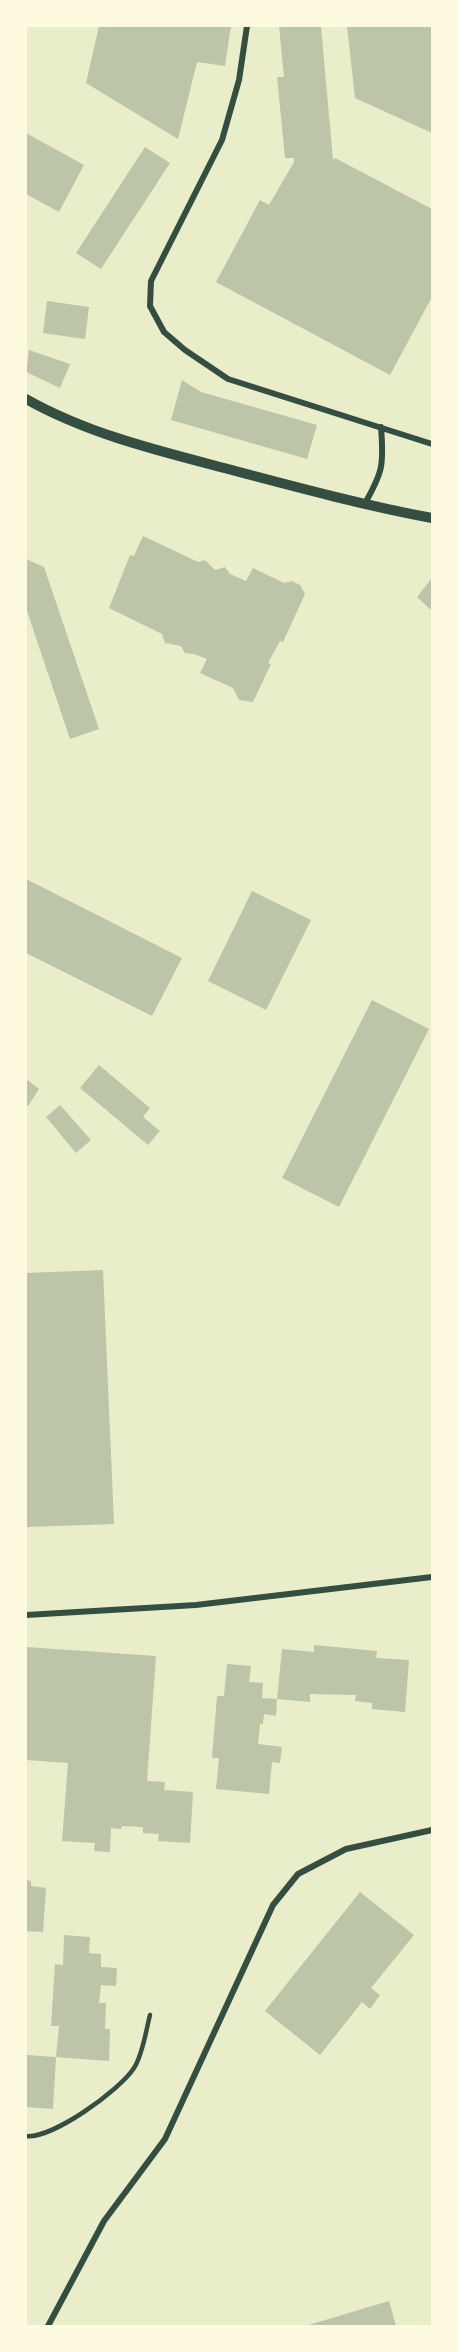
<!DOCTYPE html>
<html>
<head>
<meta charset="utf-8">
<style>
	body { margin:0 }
	#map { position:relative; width:458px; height:2352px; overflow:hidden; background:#e9edc9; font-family:Figtree,sans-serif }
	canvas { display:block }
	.frame { position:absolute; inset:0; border:27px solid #fefae0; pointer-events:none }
</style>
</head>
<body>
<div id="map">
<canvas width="458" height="2352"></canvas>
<div class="frame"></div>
</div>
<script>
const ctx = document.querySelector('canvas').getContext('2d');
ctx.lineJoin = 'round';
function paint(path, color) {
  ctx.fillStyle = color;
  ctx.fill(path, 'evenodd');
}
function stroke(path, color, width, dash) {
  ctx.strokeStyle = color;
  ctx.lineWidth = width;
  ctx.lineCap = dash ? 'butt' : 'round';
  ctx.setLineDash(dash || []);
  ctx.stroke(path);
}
paint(new Path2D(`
	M99 26H231L225 66 197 62 178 139 86 83Z
	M279 26H321L333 160 335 158 432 209V297L390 375 216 282 260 200 269 205 294 162V158H285L277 77H284Z
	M347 26H432V133L355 98Z
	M26 133 84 165 59 212 26 194Z
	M145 147 170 163 101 269 76 253Z
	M47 301 89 307 85 339 43 333Z
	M29 350 70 364 60 388 26 372Z
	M182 380 201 392 317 425 307 459 171 420Z
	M143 536 198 562 205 560 215 570 225 567 230 574 246 581 253 568 284 583 292 581 300 585 305 594 283 642 280 641 268 663 271 664 253 702 239 700 233 688 200 673 207 659 194 654 185 653 181 646 165 643 162 634 109 608 130 555 134 556Z
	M26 559 44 567 99 729 70 739 26 608Z
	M432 578V611L417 597Z
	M26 879 182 958 152 1016 26 953Z
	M252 891 311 920 266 1010 208 981Z
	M372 1000 429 1029 339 1207 282 1178Z
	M99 1065 150 1108 143 1117 160 1131 148 1145 80 1088Z
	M26 1079 39 1089 28 1106 26 1104Z
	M60 1105 91 1140 76 1153 46 1117Z
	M103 1270 114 1524 26 1527V1273Z
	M314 1645 377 1651 376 1658 409 1660 405 1712 372 1709V1703L355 1701 356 1695 310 1694V1702L277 1699 282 1649 314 1652Z
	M26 1647 156 1656 147 1781 165 1782 164 1790 193 1792 190 1843 158 1841 159 1834 143 1833V1827L122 1826 121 1829 111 1828 110 1852 94 1851 95 1843 62 1841 68 1763 26 1760Z
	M227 1664 251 1666 249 1682 263 1683 262 1698 277 1699 276 1716 264 1714 263 1724H260L258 1744 282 1747 280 1763 272 1762 269 1794 216 1789 219 1758H212L217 1696H224Z
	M26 1880 31 1881V1886L46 1888 43 1932 26 1931Z
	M360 1892 414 1935 371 1988 380 1995 370 2009 362 2002 320 2055 265 2011Z
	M64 1935 90 1937 89 1953 101 1954V1967L117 1968 116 1986 101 1985 99 2003H106L105 2029H110L109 2061 56 2057 53 2109 26 2107V2055L56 2057 59 2026H51L55 1964 63 1965Z
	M389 2301 396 2326H305Z`), '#bcc5a7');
stroke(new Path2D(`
	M26 2136C52 2139 119 2091 134 2068 143 2054 146 2030 150 2015`), '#344e41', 4.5);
stroke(new Path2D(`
	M247 26 239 80 222 140 151 281 150 306 164 332 185 350 228 379 432 444
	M364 505C383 472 384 465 381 427
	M26 1615 196 1605 432 1577
	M48 2326 104 2221 165 2139 273 1905 298 1874 346 1849 432 1830`), '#344e41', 6);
stroke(new Path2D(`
	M26 399C88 434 159 451 228 469 296 487 363 505 432 518`), '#344e41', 10);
</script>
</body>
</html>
